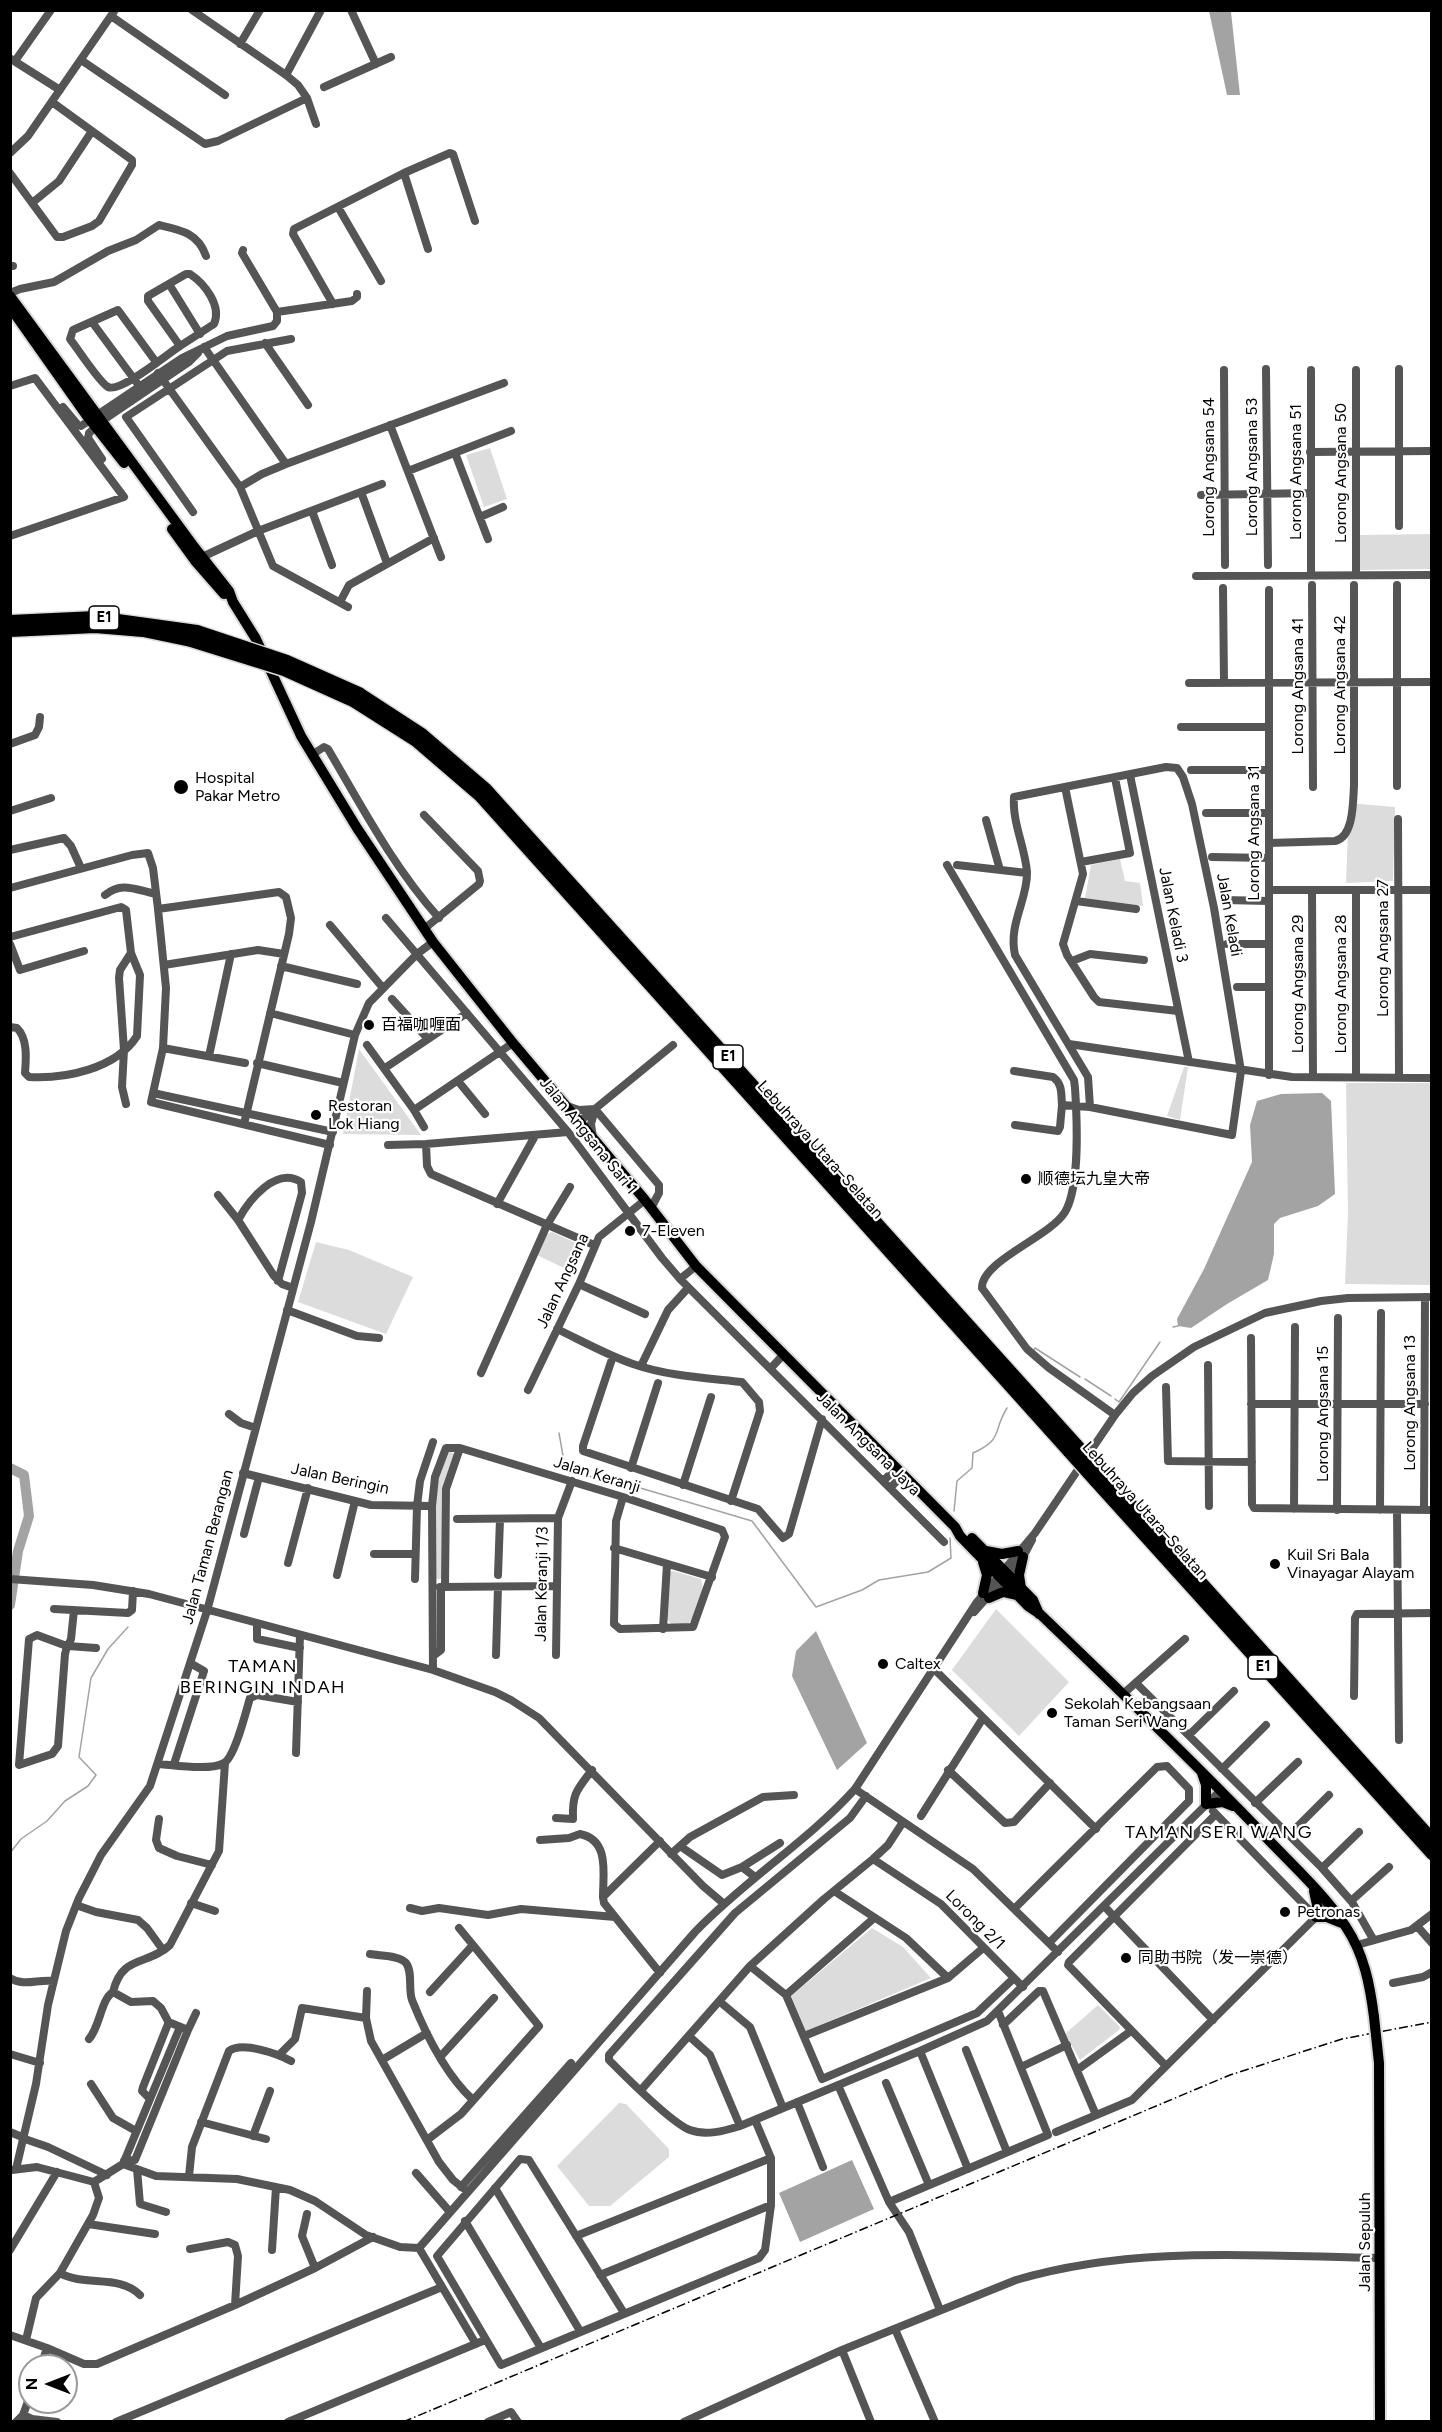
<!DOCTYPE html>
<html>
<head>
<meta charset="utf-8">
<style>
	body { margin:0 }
	#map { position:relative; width:1442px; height:2432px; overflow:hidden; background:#fff; font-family:Figtree,sans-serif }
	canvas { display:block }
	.frame { position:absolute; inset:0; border:12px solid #000; pointer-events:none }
	.north { position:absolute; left:18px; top:2354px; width:60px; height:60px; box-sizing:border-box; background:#fff; border:2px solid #999; border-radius:50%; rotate:270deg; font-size:16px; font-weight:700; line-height:24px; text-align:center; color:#000 }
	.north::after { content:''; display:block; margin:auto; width:21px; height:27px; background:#000; clip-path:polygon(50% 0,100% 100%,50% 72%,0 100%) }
</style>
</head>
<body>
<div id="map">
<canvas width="1442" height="2432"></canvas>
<div class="frame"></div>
<div class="north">N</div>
</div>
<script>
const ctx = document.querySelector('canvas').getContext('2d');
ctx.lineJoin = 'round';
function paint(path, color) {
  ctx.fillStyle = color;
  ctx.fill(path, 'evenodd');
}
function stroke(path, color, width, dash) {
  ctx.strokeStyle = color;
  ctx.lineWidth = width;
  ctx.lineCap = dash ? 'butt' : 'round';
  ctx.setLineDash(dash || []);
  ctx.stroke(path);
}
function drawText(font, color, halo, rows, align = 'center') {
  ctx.font = font + ' Figtree,"Noto Sans SC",sans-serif';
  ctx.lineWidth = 4.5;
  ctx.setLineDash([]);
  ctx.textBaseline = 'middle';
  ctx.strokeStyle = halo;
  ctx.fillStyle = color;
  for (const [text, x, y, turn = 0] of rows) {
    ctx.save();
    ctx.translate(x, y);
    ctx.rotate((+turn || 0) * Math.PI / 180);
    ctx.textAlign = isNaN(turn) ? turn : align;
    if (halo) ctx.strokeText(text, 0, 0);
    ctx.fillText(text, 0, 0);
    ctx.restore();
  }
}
paint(new Path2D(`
	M490 448 507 499 484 507 466 455Z
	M1431 534V569L1360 570V535Z
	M1349 803 1395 807 1393 881 1346 883Z
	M1120 859 1125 881 1140 883 1143 906 1085 898 1091 865Z
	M359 1049 421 1135 343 1134Z
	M1184 1067H1188L1180 1120 1167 1116Z
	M1346 1083H1431V1285L1345 1284 1348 1214Z
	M552 1232 585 1247 574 1273 537 1255 547 1234Z
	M316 1242 349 1250 413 1277 386 1334 298 1302Z
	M451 1452 455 1454 444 1489 442 1578 438 1580 436 1578 434 1540 436 1488 446 1453Z
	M673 1571 701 1579C706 1593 698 1614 688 1624H671L666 1618 667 1573Z
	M996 1609 1069 1682 1019 1736 952 1670Z
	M872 1928 903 1947 931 1978 806 2031 791 1996Z
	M1098 2005 1120 2027 1119 2030 1080 2060 1065 2034Z
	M619 2103 626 2104 669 2149V2157L610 2206H589L557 2166Z`), '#dcdcdc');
paint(new Path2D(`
	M1209 11 1231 12 1240 95H1227Z
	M1322 1093 1331 1101 1335 1194 1318 1206 1280 1218 1274 1224V1254L1268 1280 1227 1304 1191 1328 1178 1326 1177 1319 1204 1269 1252 1162 1250 1125 1257 1101 1281 1094Z
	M816 1631 867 1743 837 1770 792 1676 796 1651Z
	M852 2160 874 2209 800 2242 779 2193Z`), '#a3a3a3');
stroke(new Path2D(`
	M1173 1327 1178 1326
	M1034 1350 1035 1348 1080 1377
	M1085 1379 1111 1396
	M1115 1399 1119 1402 1160 1342
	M559 1433 565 1467 613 1485 620 1482 752 1521 816 1607 862 1590 879 1580 928 1572 951 1558 950 1538
	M954 1511 957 1481 972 1468 973 1453C1004 1439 992 1432 1007 1408
	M10 1853 21 1839 47 1821 65 1801 88 1786 96 1775 79 1757 91 1678 108 1649 128 1627`), '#a3a3a3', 1.5);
stroke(new Path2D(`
	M10 1468 24 1475 29 1516 18 1551 10 1605`), '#a3a3a3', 10);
const major = new Path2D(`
	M10 296 192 544 229 591 233 602 256 639 301 736 357 828 433 942 513 1043 645 1200 696 1266 955 1527 960 1536 1028 1606 1040 1614C1114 1685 1189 1757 1261 1832 1287 1860 1326 1895 1346 1927 1364 1954 1370 1985 1374 2017
	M10 307 87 416 124 463
	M172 529 196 562 224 594
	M972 1538 1033 1600 1039 1614
	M986 1551 1002 1554 1018 1551
	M983 1562 987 1575 983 1593
	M1021 1588 1019 1575 1023 1557
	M989 1598 1003 1592 1016 1595
	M1202 1773 1206 1785V1804L1223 1802 1233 1806
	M1314 1891 1317 1905 1316 1917H1327L1342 1923
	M1379 2063 1380 2422`);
const highway = new Path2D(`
	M10 621 96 617 197 631
	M10 631 95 627 143 631 191 641
	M359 693 422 734 486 789 1077 1445
	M353 701 416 741 480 796 1069 1452
	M1103 1473 1432 1839
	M1095 1481 1432 1854`);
stroke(major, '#dbdbdb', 14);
stroke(highway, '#dbdbdb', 15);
stroke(new Path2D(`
	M351 10 376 64
	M111 16 225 95
	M240 44 260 10
	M11 59 60 90
	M81 60 205 144 218 141 307 98 298 85 286 75 192 10
	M15 61 51 10
	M286 75 321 10
	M324 87 391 57
	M307 98 316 124
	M10 153 28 136 115 10
	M10 173 57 237H63L92 226 99 221 132 165V160L52 102
	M404 173 428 249
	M32 203 59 181 92 131
	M338 207 381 281
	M10 266H13
	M169 284 200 334
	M10 293 20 289 54 282 108 251 136 240 159 225C181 230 198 233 206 256
	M333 304 293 234 294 229 404 173 450 153 453 154 475 221
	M277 312 352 301 357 297V294
	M92 322 137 383
	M265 343 308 405
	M204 347 286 464
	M156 362 118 310 73 330 70 339C78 349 99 382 108 387 121 393 167 354 180 346L148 301V296L186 274H190C205 284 222 306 214 324L180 346
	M1266 369 1268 565
	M1399 369V526
	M1224 370 1225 565
	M1311 370V575
	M1356 370V575
	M158 373 240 487 273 566 348 607
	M10 386 35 378 124 497 10 536
	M63 407 78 425 81 426 90 420
	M97 415 182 358 227 336 273 326 277 321V312L242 253 243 250
	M102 421 189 362 198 353
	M390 425 441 557
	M96 427 89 433 88 438 102 459
	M1310 452 1432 451
	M455 453 488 539
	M408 471 511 431
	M240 487 262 474 286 464 504 383
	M361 492 387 563
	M1201 495 1311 493
	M312 511 332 565
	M193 512 126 417 227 351 291 339
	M480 517 503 507
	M202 557 258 531 382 484
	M1196 576 1432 575
	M1312 585 1313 787
	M1223 588 1224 683
	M1269 590V1075
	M340 602 349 585 434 538
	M1189 683 1432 682
	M1181 727H1269
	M10 744 35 735 39 727 40 717
	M313 754 324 747 328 749C362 807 394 868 439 918
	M1191 770H1269
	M1130 775 1189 1062
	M1397 786V585
	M1065 787 1083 874 1063 944 1067 955 1094 997 1099 1002 1178 1011
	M10 811 51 798
	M1206 813H1269
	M424 815 478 871 480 881 479 884 424 929
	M1398 819 1399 1078
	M986 820 1000 870
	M1269 843 1335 841C1354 837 1353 801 1354 785V585
	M10 850 64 838 71 846 81 868
	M1212 857 1269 858
	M1081 862 1130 853 1115 778
	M947 865 1074 1080 1075 1088C1077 1118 1080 1187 1065 1212 1050 1237 981 1261 982 1288L1027 1349 1049 1368 1115 1415
	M957 865 1027 873
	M10 888 132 855 148 853 153 868 158 909 166 988 163 1048 151 1102 330 1145
	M1269 890H1432
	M1312 890 1313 1077
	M1356 890V1077
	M105 895C122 881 136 890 156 894
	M1224 900 1269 901
	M1076 901 1136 909
	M158 909 279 892 286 897 291 918 289 934 244 1124
	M386 918 568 1132 662 1258 680 1279 944 1542
	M330 925 383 988
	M10 937 121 907 126 910 131 953 140 975 137 1036C116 1069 65 1079 29 1077L25 1073C26 1059 28 1039 17 1028L10 1027
	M10 944 20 970 84 951
	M1227 944H1269
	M1072 961 1090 954 1144 960
	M164 965 258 950 284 954
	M281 966 357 984
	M1237 987H1269
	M392 999 428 1039
	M270 1013 355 1035
	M1069 1044 1292 1077 1432 1078
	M367 1045 414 1110
	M163 1048 245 1063
	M209 1056 231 954
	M257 1063 343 1083
	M385 1068 467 1013
	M1014 1071 1053 1077C1063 1084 1061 1095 1062 1105L1090 1107 1232 1135 1241 1071 1214 908 1192 804 1183 777 1177 768 1166 767 1014 797C1012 822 1025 847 1027 872 1028 899 1008 924 1015 955L1088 1077 1090 1107
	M458 1081 485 1114
	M153 1093 333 1132
	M126 1104 122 1087 124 1050 119 978 120 970 131 953
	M567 1106 579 1110 595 1109
	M595 1109 659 1185V1193L651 1208
	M579 1122 673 1045
	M1015 1125 1058 1131 1060 1127 1062 1105
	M424 1127 414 1110 513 1043
	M593 1138 591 1124 595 1109
	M426 1144 427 1166 431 1174 594 1245
	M388 1145 426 1144 568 1132
	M218 1195 238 1220 274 1276 282 1284 293 1288
	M497 1204 535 1136
	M238 1220C249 1200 276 1166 301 1182L302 1193 278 1281
	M680 1279 696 1266
	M579 1284 645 1314
	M287 1310 357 1336 379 1338
	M557 1329C582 1341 607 1355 633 1364 667 1376 706 1378 742 1382L759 1402 760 1411 731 1501
	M1251 1338 1252 1504 1254 1508 1432 1510
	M613 1356 583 1446V1451L758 1509 783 1538 789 1534 822 1419
	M1208 1365 1209 1506
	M641 1366 668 1310 688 1288
	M771 1368 783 1355
	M481 1373 547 1225 570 1187
	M1166 1387 1168 1461 1252 1462
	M528 1390 579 1284 599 1237 645 1200
	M1251 1404H1425
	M229 1414 241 1423 256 1428
	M631 1468 658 1383
	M243 1473 371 1505 432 1506
	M884 1480 897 1468
	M683 1485 711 1397
	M891 1487 903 1475
	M1294 1509 1295 1327
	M1337 1510 1338 1318
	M1380 1510 1381 1313
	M1397 1510 1399 1740
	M1424 1510 1425 1297
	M457 1519 558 1518
	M244 1534 259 1477
	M614 1548 712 1577
	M374 1554H415
	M288 1563 308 1488
	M337 1575 355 1501
	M498 1575 500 1519
	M10 1579 93 1585 149 1594 433 1670 495 1692 511 1700 539 1718 703 1886 723 1903
	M415 1579 417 1506 420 1481 433 1442
	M440 1587 556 1586
	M445 1587 446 1489 460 1448
	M54 1609 128 1613 132 1610 133 1591
	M74 1610 71 1639C69 1644 66 1648 65 1654L58 1746 52 1754 19 1765 29 1639 37 1635 64 1645 68 1646 96 1648
	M974 1612 1023 1557 1032 1540
	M257 1624V1639L300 1648
	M663 1629 667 1564
	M496 1655 498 1587
	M556 1655 558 1518 572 1481
	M433 1656 441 1650V1587
	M934 1669 1096 1829
	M433 1670 432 1506 435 1477 446 1448H460L623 1497 722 1530 725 1537 693 1627 620 1629 614 1624 616 1521 623 1497
	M1136 1683 1322 1868 1352 1902 1373 1939
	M1123 1694 1185 1639
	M1354 1696 1355 1618 1357 1614 1432 1613
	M1189 1735 1234 1691
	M296 1753 300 1635
	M159 1764C174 1765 211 1771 224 1763 235 1757 246 1711 250 1698L257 1695 298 1702
	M174 1764 204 1671 190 1663
	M1222 1769 1266 1725
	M948 1770 1005 1823 1014 1822 1050 1783
	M855 1789 973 1869 1058 1952
	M866 1796 850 1818 735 1913 609 2055V2060C625 2076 671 2123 690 2130 706 2136 724 2131 740 2126L920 2051 987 2021 1221 1790
	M1255 1803 1298 1762
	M1213 1811 1316 1917
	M921 1816 983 1718
	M556 1818 573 1819C572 1793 577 1790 592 1770
	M159 1819 156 1840 159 1848 177 1856 212 1865
	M1289 1835 1329 1795
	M540 1840 569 1838 580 1834C610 1840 603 1874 603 1897
	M660 1841 603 1897 604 1903 660 1973
	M680 1846 722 1875 742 1867 755 1877
	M671 1854 690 1837 763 1797 794 1795
	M873 1859 941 1904 1023 1987
	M742 1867 780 1843
	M1322 1868 1359 1832
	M834 1891 906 1938 948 1978
	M1351 1901 1389 1867
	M191 1903 215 1911
	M76 1905 96 1912 138 1920 147 1928 163 1950
	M1104 1906 1213 2020
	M410 1908 422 1911 439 1908 488 1915 521 1909 615 1917
	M1015 1908 1157 1767 1167 1766 1189 1789V1801L1049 1943
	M1417 1926 1432 1943
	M459 1928 473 1945
	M1357 1945 1411 1930 1432 1914
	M370 1954C380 1956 399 1955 406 1963 413 1972 408 1989 412 2000 426 2035 446 2075 473 2100
	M750 1966 786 1995 822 2079 977 2013 1014 1978
	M10 1978C24 1987 38 1979 53 1981
	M1393 1983 1423 1977 1432 1972
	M113 1992C122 1954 148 1966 170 1945L219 1851 225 1763
	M786 1995 873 1919
	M719 2001 750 2027 783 2108
	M366 2018 367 1991
	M1003 2025 1039 1991H1043L1096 2115
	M188 2030 196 2013
	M804 2036 948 1978 982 1949
	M690 2037 710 2055 740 2126
	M89 2039C100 2027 101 1999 113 1992L131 2002 153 2001 161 2008 169 2023
	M966 2050 1007 2152
	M920 2051 968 2169
	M10 2054 40 2063
	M279 2055 295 2039 302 2008 366 2018 371 2041 439 2162 453 2180 468 2192
	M441 2056 494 1998
	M382 2060 427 2033
	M1166 2066 1068 1965 1069 1962 1216 1814
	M1021 2067 1067 2045
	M1077 2070 1131 2031
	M886 2083 929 2185
	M91 2084 113 2118 136 2131
	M838 2085 889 2202 909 2232 940 2310
	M641 2090 750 1966 824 1899 873 1859 888 1845 903 1822
	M797 2102 823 2167
	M201 2122 266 2139
	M10 2132 22 2137
	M1056 2132 1132 2100 1319 1914 1327 1903
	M253 2136 270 2091
	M22 2138 48 2147 107 2175
	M427 2140 461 2114 539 2026 473 1945 430 1992
	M124 2161 135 2160 188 2030 171 2023 168 2024 143 2087 142 2091 149 2098
	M123 2164 156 2176 237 2179 290 2190 315 2201 366 2235 400 2247 419 2248
	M16 2169 36 2084 48 2005 66 1931 79 1898 101 1855 150 1786 207 1611 311 1222 355 1035 369 1003 417 954 433 942
	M137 2169 140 2204 166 2212
	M12 2170 37 2167 94 2182 123 2164 180 2027
	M416 2173 450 2212
	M189 2176 192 2147 229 2051C242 2041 278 2054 291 2061
	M461 2187 571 2063
	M495 2188 580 2331
	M889 2202 1048 2135 998 2011
	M307 2214 302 2236 315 2268
	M465 2221 541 2348
	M88 2224 155 2234
	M576 2236 771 2158
	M419 2248 695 1932C745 1880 807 1842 855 1789L977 1602 1035 1533 1115 1415 1133 1393 1152 1376 1194 1347 1265 1313 1321 1301 1348 1298 1432 1297
	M419 2248 476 2344
	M190 2249 228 2242 235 2245 238 2256 235 2305
	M10 2250 57 2172
	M272 2250 276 2187
	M60 2273C84 2287 120 2274 140 2295
	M600 2275 771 2205
	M624 2313 529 2160 520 2159 437 2256 501 2365 759 2258 765 2250 771 2205V2158L755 2120
	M895 2329 935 2422
	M10 2335 47 2348 41 2366
	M26 2340 36 2298 60 2273 93 2215 99 2198 94 2182
	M47 2348 84 2364H97L235 2305 315 2268 373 2237
	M842 2350 871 2422
	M23 2415 30 2396
	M16 2422 23 2415 32 2419 57 2422
	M116 2422 442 2287
	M288 2422 485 2340
	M488 2422 511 2412 518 2422
	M684 2422 842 2350 1016 2280C1133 2245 1259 2256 1379 2258`), '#555', 8);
stroke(major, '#000', 10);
stroke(highway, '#000', 12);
stroke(new Path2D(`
	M403 2422 1230 2075 1342 2039 1432 2022`), '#000', 1.5, [9, 3, 1.5, 3]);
const majorBridge = new Path2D(`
	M1374 2017 1379 2063`);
const highwayBridge = new Path2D(`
	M197 631 287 661 359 693
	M191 641 284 670 353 701
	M1077 1445 1103 1473
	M1069 1452 1095 1481`);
stroke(majorBridge, '#dbdbdb', 14, []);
stroke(highwayBridge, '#dbdbdb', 15, []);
stroke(majorBridge, '#000', 10);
stroke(highwayBridge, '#000', 12);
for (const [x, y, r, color] of [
	[181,787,8,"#000"],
	[369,1025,6,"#000"],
	[316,1115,6,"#000"],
	[1026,1179,6,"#000"],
	[630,1231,6,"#000"],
	[1275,1564,6,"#000"],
	[883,1664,6,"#000"],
	[1052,1713,6,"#000"],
	[1285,1912,6,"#000"],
	[1126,1958,6,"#000"]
]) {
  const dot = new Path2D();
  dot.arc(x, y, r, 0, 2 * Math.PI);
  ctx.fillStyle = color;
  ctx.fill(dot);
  stroke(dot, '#fff', 2);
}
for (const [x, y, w] of [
	[104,618,30],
	[728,1057,30],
	[1263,1667,30]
]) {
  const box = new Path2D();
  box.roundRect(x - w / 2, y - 12, w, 24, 4.5);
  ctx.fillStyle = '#fff';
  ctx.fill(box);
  stroke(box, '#000', 1.5);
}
drawText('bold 15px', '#000', null, [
	["E1",104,618],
	["E1",728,1057],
	["E1",1263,1667]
]);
drawText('16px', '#000', '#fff', [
	["Lorong Angsana 54",1209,467,-90],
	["Lorong Angsana 53",1252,467,-90],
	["Lorong Angsana 51",1296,472,-90],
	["Lorong Angsana 50",1341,473,-90],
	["Lorong Angsana 42",1340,685,-90],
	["Lorong Angsana 41",1298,686,-90],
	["Lorong Angsana 31",1254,833,-90],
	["Jalan Keladi 3",1173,915,79],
	["Jalan Keladi",1229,915,80],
	["Lorong Angsana 27",1383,948,-90],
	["Lorong Angsana 29",1298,984,-90],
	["Lorong Angsana 28",1341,984,-90],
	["Jalan Angsana Sari 1",588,1136,51],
	["Lebuhraya Utara–Selatan",820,1150,48],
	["Jalan Angsana",563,1281,-65],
	["Lorong Angsana 13",1410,1403,-90],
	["Lorong Angsana 15",1323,1414,-90],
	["Jalan Angsana Jaya",868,1444,45],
	["Jalan Keranji",597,1475,17],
	["Jalan Beringin",340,1479,12],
	["Lebuhraya Utara–Selatan",1145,1511,48],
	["Jalan Taman Berangan",208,1547,-75],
	["Jalan Keranji 1/3",542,1584,-89],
	["Lorong 2/1",975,1920,45],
	["Jalan Sepuluh",1365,2242,-90]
]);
drawText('16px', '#000', '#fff', [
	["Hospital",195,778],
	["Pakar Metro",195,796],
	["百福咖喱面",381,1025],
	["Restoran",328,1106],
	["Lok Hiang",328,1124],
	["顺德坛九皇大帝",1038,1179],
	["7-Eleven",642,1231],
	["Kuil Sri Bala",1287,1555],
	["Vinayagar Alayam",1287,1573],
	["Caltex",895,1664],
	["Sekolah Kebangsaan",1064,1704],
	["Taman Seri Wang",1064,1722],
	["Petronas",1297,1912],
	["同助书院（发一崇德）",1138,1958]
], 'left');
ctx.letterSpacing = '1.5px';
drawText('18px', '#000', '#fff', [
	["TAMAN",263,1667],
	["BERINGIN INDAH",263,1688],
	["TAMAN SERI WANG",1219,1833]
]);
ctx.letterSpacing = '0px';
</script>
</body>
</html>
